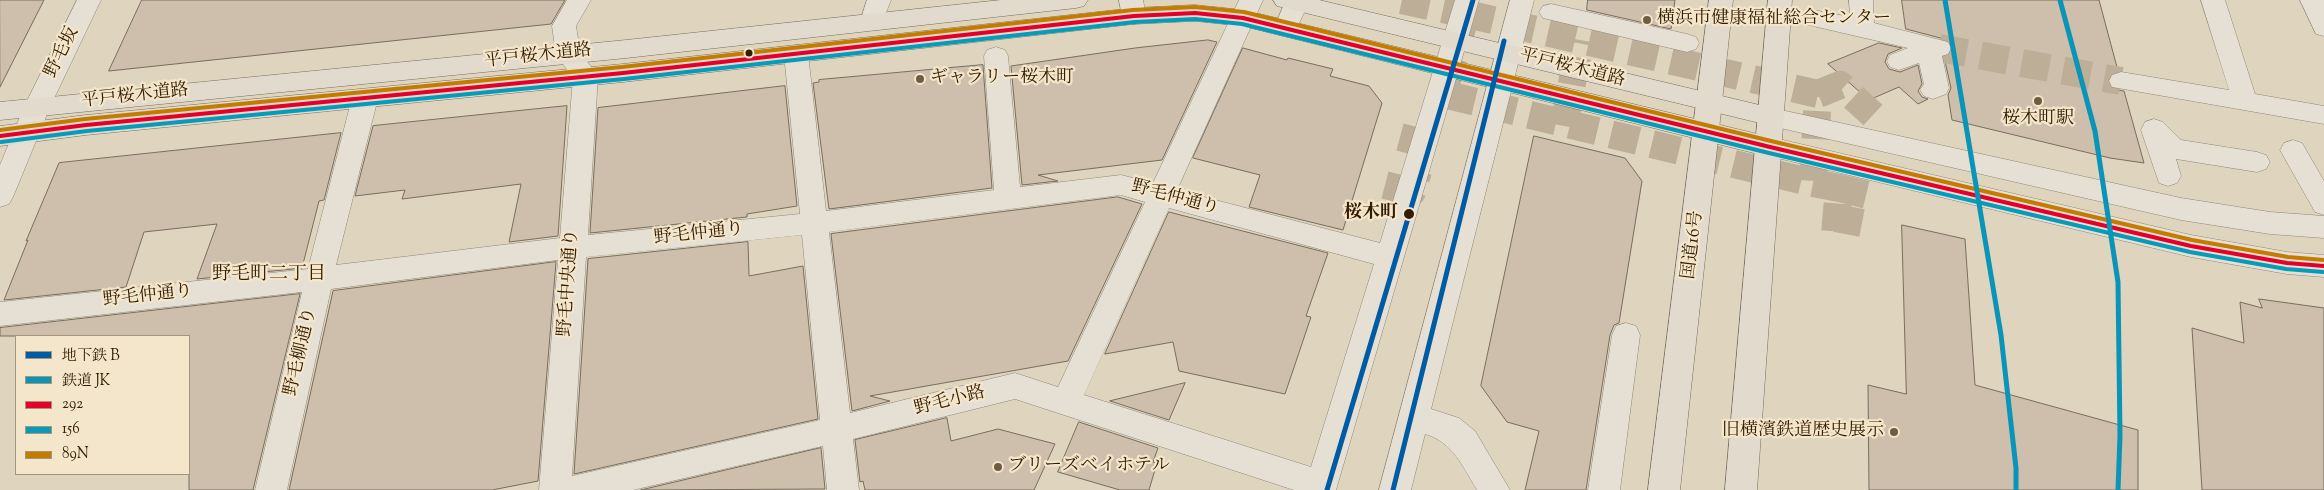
<!DOCTYPE html>
<html>
<head>
<meta charset="utf-8">
<style>
	body { margin:0 }
	#map { position:relative; width:2324px; height:490px; overflow:hidden; background:#dfd4bd; font-family:"Sorts Mill Goudy","Noto Serif JP",serif }
	canvas { display:block }
	.legend { position:absolute; left:15px; top:335px; width:175px; height:140px; box-sizing:border-box; background:#f3e6cb; border:1px solid #a6957a; margin:0; padding:6px 9px; list-style:none; font-size:15px; color:#331c00 }
	.legend li { display:flex; align-items:center; gap:10px; height:25px }
	.legend b { width:25px; border:1px solid #a6957a }
</style>
</head>
<body>
<div id="map">
<canvas width="2324" height="490"></canvas>
<ul class="legend">
<li><b style="height:6px;background:#005ba5"></b>地下鉄 B</li>
<li><b style="height:6px;background:#0a94b7"></b>鉄道 JK</li>
<li><b style="height:6px;background:#e4002b"></b>292</li>
<li><b style="height:6px;background:#059bb9"></b>156</li>
<li><b style="height:6px;background:#c27c00"></b>89N</li>
</ul>
</div>
<script>
const ctx = document.querySelector('canvas').getContext('2d');
ctx.lineJoin = 'round';
function paint(path, color) {
  ctx.fillStyle = color;
  ctx.fill(path, 'evenodd');
}
function stroke(path, color, width, dash) {
  ctx.strokeStyle = color;
  ctx.lineWidth = width;
  ctx.lineCap = dash ? 'butt' : 'round';
  ctx.setLineDash(dash || []);
  ctx.stroke(path);
}
function drawText(font, color, halo, rows, align = 'center') {
  ctx.font = font + ' "Sorts Mill Goudy","Noto Serif JP",serif';
  ctx.lineWidth = 4.5;
  ctx.setLineDash([]);
  ctx.textBaseline = 'middle';
  ctx.strokeStyle = halo;
  ctx.fillStyle = color;
  for (const [text, x, y, turn = 0] of rows) {
    ctx.save();
    ctx.translate(x, y);
    ctx.rotate((+turn || 0) * Math.PI / 180);
    ctx.textAlign = isNaN(turn) ? turn : align;
    if (halo) ctx.strokeText(text, 0, 0);
    ctx.fillText(text, 0, 0);
    ctx.restore();
  }
}
const building = new Path2D(`
	M0 0H44L0 87Z
	M142 0H565L551 24 109 71Z
	M1588 0H1675L1671 29 1587 10Z
	M1902 0H2099L2118 71 2110 74 2107 82 2112 89 2124 91 2144 163 2110 158 1952 120 1948 95 1951 88 1944 57 1950 55 1953 47 1948 40 1906 29Z
	M1208 40 1217 42 1162 160 1038 175 1058 181 1022 185 1011 66 1135 48Z
	M1879 43 1902 48 1888 54 1885 62 1889 69 1900 72 1918 65 1922 84 1918 91 1922 97 1928 99 1918 104 1899 87 1869 100 1828 64Z
	M1243 48 1287 60 1288 58 1333 69 1330 76 1369 86 1382 103 1343 230 1249 207 1260 175 1193 158Z
	M983 65 992 188 829 209 813 83 819 82V80Z
	M785 86 797 206 747 214V217L590 233 598 108Z
	M567 106 558 236 509 242 521 184 402 199 405 190 355 196 373 126Z
	M341 133 324 200 319 201 302 268 197 279 217 224 144 232 126 287 4 300 28 240 26 241 59 163Z
	M1534 136 1625 158 1642 181 1619 323 1614 325 1610 335 1586 490H1525L1539 431 1507 422 1481 386Z
	M1118 197 1142 204 1068 361 870 396 890 401 852 411 831 234Z
	M1169 212 1328 253 1306 316 1311 317 1285 394 1179 371 1173 342 1105 354Z
	M1902 225 1965 239 1975 385 2138 430V490H1869L1868 385 1906 394Z
	M748 242 749 276 803 266 818 419 574 474 588 259Z
	M556 262 538 481 492 490H289L333 291Z
	M300 294 253 490H189V336H0V328Z
	M2259 299 2324 308V490H2202L2192 328 2244 343 2240 302 2262 308Z
	M1185 383 1169 420 1110 401Z
	M947 418 951 441 998 429 1055 444 1034 490H865L863 481 860 482 855 440Z
	M1079 422 1158 448 1153 462 1157 463 1149 490H1120L1058 472Z
	M821 448 825 489 641 490Z`);
paint(building, '#cebeac');
stroke(building, '#776e5e', 1);
stroke(new Path2D(`
	M1402 0 1466 14
	M1466 14 1818 94 1813 183 1443 94Z
	M1939 48 2121 81
	M1818 94 1840 85 1873 115
	M1564 126 1580 40
	M1400 137 1426 144
	M1813 183 1839 188 1834 245
	M1385 185 1412 192 1418 171
	M1839 188 1876 197
	M1836 218 1862 223`), '#bdaf97', 28, [28, 14]);
const minor = new Path2D(`
	M77 0H101L50 107 13 197 9 204 0 207V165L24 107Z
	M567 0H591L576 26 580 52 598 76 588 235 800 214 784 54 787 48 796 45 805 48 808 54 826 211 994 190 984 56 987 50 996 47 1005 50 1008 56 1020 187 1121 175 1153 183 1239 0H1263L1177 190 1380 243 1455 0H1479L1336 490H1294L1015 399 853 439 859 490H827L823 446 633 490H539L558 260 331 289 287 490H255L302 292 0 326V302L308 269 352 98 356 92 365 89 374 92 378 98 336 265 560 238 573 78 556 54 552 26ZM1121 195 1145 202 1058 387 1015 373 850 413 829 232ZM1169 208 1374 264 1311 467 1084 395ZM802 235 820 420 572 476 586 257Z
	M867 0H891L880 28 872 30 864 28 860 22Z
	M1119 0H1143L1146 16 1142 22 1134 24 1126 22 1122 16Z
	M1286 0H1310L1294 34 1286 36 1278 34 1274 28Z
	M1510 0H1534L1431 409 1459 418 1475 431 1510 490H1477C1463 467 1453 442 1425 434L1411 490H1379Z
	M1849 0H1873L1874 23 1948 42 1951 48 1948 54 1942 56 1949 88 1946 94 1933 99 1924 96 1920 90 1924 84 1919 63 1899 70 1890 67 1887 61 1890 55 1908 48 1813 26 1805 24 1801 18 1805 12 1813 10 1850 17Z
	M2201 0H2225L2255 94 2324 106V124L2112 87 2109 81 2112 75 2121 72 2229 90Z
	M2300 0H2324V36L2316 34Z
	M1551 4 1687 34 1696 37 1699 43 1696 49 1687 52 1543 18 1539 12 1543 6Z
	M1772 108 2181 198 2270 212 2324 216V238L2270 234 2181 220 1763 124 1759 117 1763 110Z
	M2154 119 2163 122 2181 140 2257 152 2266 155 2270 162 2266 169 2257 172 2176 159 2181 176 2177 183 2168 186 2159 183 2141 130 2145 122Z
	M1770 137 2191 235 2287 252 2324 255V277L2287 274 2191 257 1761 154 1757 147 1761 140Z
	M2293 140 2302 143 2324 181V215L2315 212 2280 150 2284 143Z
	M1626 323 1636 326 1640 335 1620 490H1588L1612 335 1616 326Z`);
const major = new Path2D(`
	M1001 0H1088L1084 6 1076 8 626 58 0 120V102L626 40Z
	M1273 0H1319L1772 108 1781 110 1785 117 1781 124 1772 126 1285 8 1277 6Z
	M1195 5 1243 10 1770 137 1779 140 1783 147 1779 154 1770 157 1243 26 1195 21 1134 24 623 82 86 135 0 146V126L86 115 623 64 1134 8Z`);
const highway = new Path2D(`
	M1709 0H1733L1680 490H1648Z
	M1768 0H1792L1757 490H1725Z`);
stroke(minor, '#908777', 1);
stroke(major, '#776e5e', 1);
stroke(highway, '#776e5e', 1);
paint(minor, '#e5dfd4');
paint(major, '#e1dacd');
paint(highway, '#e1dacd');
stroke(new Path2D(`
	M0 136 86 125 623 73 1134 16 1195 13 1243 18 1770 147 2191 246 2287 263 2324 266`), '#e4002b', 4);
stroke(new Path2D(`
	M1 142 87 131 624 79 1135 22 1195 19 1242 24 1769 153 2190 252 2286 269 2323 272`), '#059bb9', 4);
stroke(new Path2D(`
	M0 130 85 119 622 67 1133 10 1195 7 1244 12 1771 141 2192 240 2288 257 2324 260`), '#c27c00', 4);
stroke(new Path2D(`
	M1945 0 2001 335 2016 468V490
	M2060 0 2095 131 2118 282 2120 436 2118 490`), '#0a94b7', 5);
stroke(new Path2D(`
	M1327 490 1473 0
	M1393 490 1504 41`), '#005ba5', 5);
for (const [x, y, r, color] of [
	[1647,20,5,"#6f5c42"],
	[749,53,4.5,"#331c00"],
	[920,79,5,"#6f5c42"],
	[2038,101,5,"#6f5c42"],
	[1409,214,6,"#331c00"],
	[1894,432,5,"#6f5c42"],
	[998,467,5,"#6f5c42"]
]) {
  const dot = new Path2D();
  dot.arc(x, y, r, 0, 2 * Math.PI);
  ctx.fillStyle = color;
  ctx.fill(dot);
  stroke(dot, '#f3e6cb', 2);
}
drawText('18px', '#331c00', '#f3e6cb', [
	["横浜市健康福祉総合センター",1657,20],
	["ギャラリー桜木町",930,79],
	["桜木町駅",2038,120,"center"],
	["旧横濱鉄道歴史展示",1884,432,"right"],
	["ブリーズベイホテル",1008,467]
], 'left');
drawText('18px', '#331c00', '#f3e6cb', [
	["野毛坂",63,53,-64],
	["平戸桜木道路",538,57,-6],
	["平戸桜木道路",1572,69,14],
	["平戸桜木道路",135,97,-6],
	["野毛仲通り",1175,199,15],
	["野毛仲通り",699,235,-6],
	["国道16号",1694,245,-83],
	["野毛中央通り",570,283,-86],
	["野毛仲通り",148,297,-6],
	["野毛柳通り",302,352,-77],
	["野毛小路",950,402,-14]
]);
drawText('bold 18px', '#331c00', '#f3e6cb', [
	["桜木町",1398,214]
], 'right');
drawText('19px', '#331c00', '#f3e6cb', [
	["野毛町二丁目",269,276]
]);
</script>
</body>
</html>
